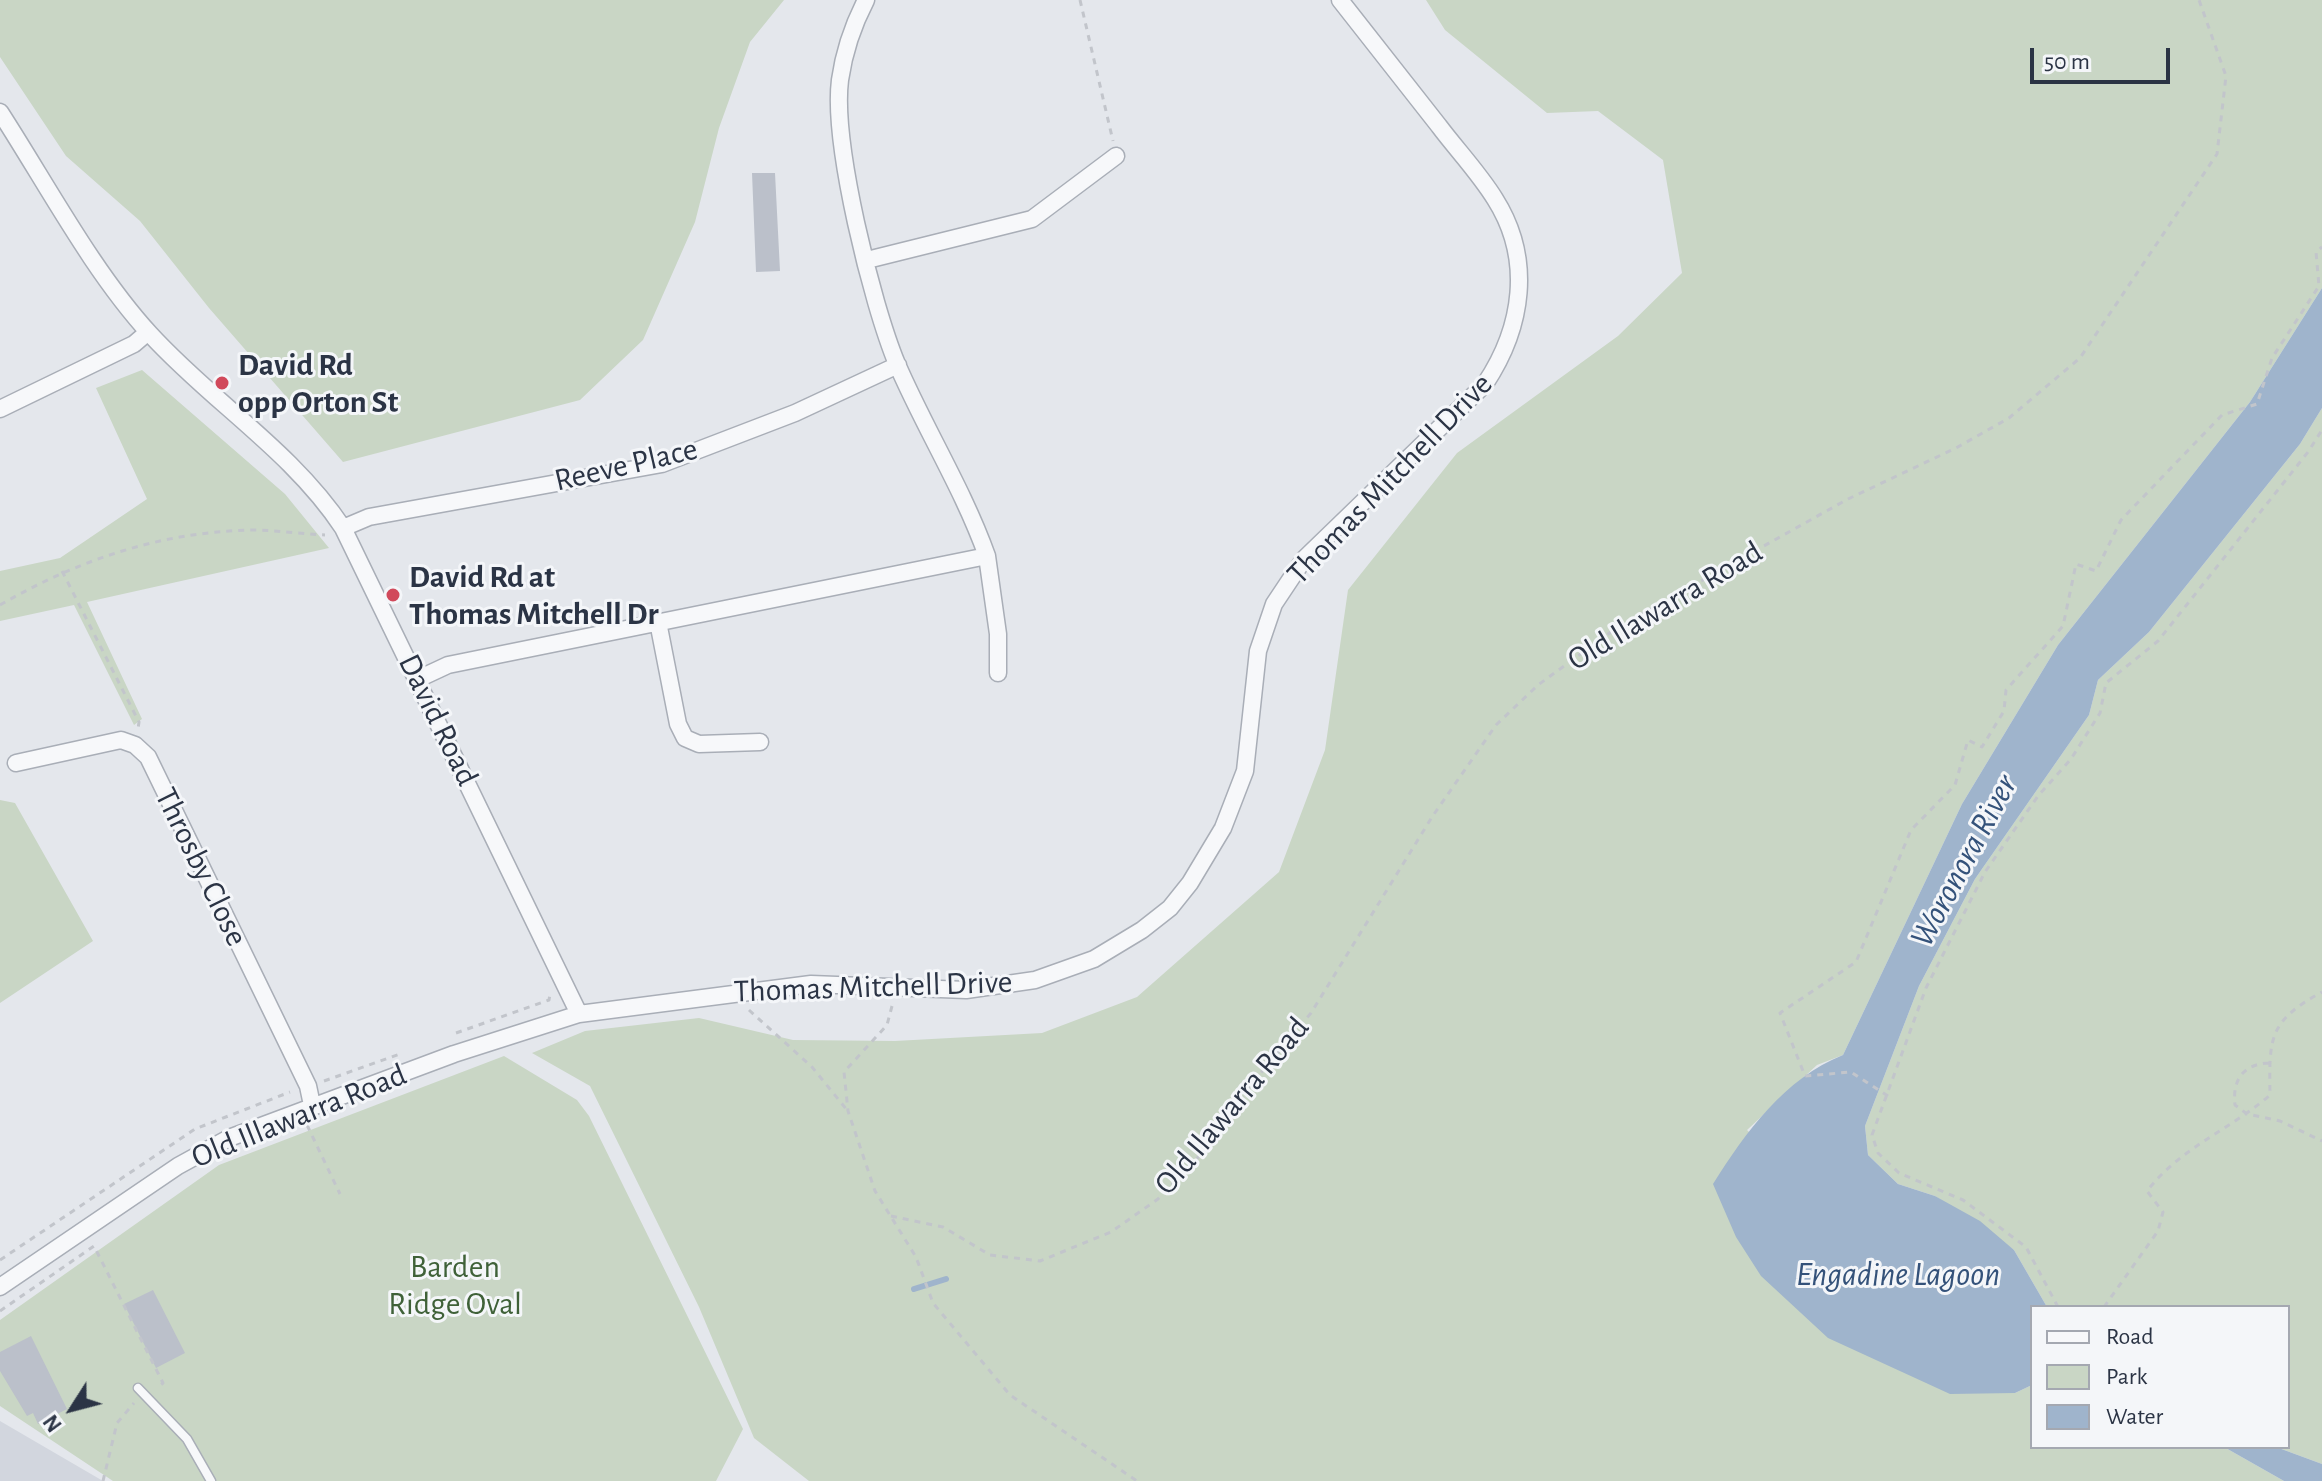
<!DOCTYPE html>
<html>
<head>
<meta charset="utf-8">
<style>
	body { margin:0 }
	#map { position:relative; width:2322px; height:1481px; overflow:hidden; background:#e4e7ec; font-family:"Alegreya Sans",sans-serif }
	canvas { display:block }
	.legend { position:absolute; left:2030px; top:1305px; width:260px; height:144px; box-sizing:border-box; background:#f4f6f9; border:2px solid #a4a8b1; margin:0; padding:10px 14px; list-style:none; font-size:24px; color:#2b3445 }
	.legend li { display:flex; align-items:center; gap:16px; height:40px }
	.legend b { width:40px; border:2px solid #a4a8b1 }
	.north { position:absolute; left:32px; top:1369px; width:80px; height:80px; -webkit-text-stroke:6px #f4f6f9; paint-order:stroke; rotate:234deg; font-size:22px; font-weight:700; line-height:32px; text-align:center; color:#2b3445 }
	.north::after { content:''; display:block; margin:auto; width:28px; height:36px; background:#2b3445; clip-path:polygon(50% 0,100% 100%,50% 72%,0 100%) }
	.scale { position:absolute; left:2030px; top:48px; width:140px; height:36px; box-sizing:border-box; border:4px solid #2b3445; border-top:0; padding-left:10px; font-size:24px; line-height:28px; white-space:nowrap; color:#2b3445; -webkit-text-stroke:6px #f4f6f9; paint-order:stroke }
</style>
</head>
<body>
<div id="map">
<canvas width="2322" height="1481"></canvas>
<ul class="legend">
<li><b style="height:10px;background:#f7f8fa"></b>Road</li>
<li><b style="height:22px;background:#c9d6c5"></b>Park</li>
<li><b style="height:22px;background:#9fb4cc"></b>Water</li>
</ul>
<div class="north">N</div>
<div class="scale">50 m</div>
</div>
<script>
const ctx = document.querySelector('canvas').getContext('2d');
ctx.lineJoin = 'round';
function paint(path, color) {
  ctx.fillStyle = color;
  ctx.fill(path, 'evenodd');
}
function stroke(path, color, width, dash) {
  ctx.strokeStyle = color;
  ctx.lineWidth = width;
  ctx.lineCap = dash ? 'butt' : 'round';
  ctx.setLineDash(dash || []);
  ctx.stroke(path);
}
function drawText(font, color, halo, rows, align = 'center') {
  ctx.font = font + ' "Alegreya Sans",sans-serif';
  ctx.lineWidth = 6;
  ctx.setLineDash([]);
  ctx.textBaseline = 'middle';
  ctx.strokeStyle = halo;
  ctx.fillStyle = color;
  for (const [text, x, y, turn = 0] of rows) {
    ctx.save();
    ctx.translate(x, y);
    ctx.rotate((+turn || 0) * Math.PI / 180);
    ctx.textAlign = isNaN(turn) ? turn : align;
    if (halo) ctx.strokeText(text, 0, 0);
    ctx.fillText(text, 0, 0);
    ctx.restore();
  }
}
paint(new Path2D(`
	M0 1421 103 1481H0Z`), '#d2d6de');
paint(new Path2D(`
	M0 0H784L750 42 719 128 695 222 643 340 580 400 343 462 209 308 140 221 66 156 0 57Z
	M1426 0H2322V288L2250 402 2058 645 1962 804 1843 1055 1817 1065 1747 1130 2015 1393 2032 1385V1447H2224L2284 1481H809L754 1438 699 1307 590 1086 532 1053 585 1031 699 1018 793 1040 895 1041 1042 1033 1137 997 1279 872 1325 750 1348 590 1457 453 1618 336 1682 273 1663 160 1598 111 1547 113 1445 30Z
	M142 370 285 494 329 548 87 602 142 719 134 725 74 605 0 621V571L60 558 147 499 96 388Z
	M2322 408V1464L2276 1447H2288V1307H2047L2014 1250 1935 1196 1898 1184 1868 1155 1865 1126 1919 986 1975 879 2089 715 2098 680 2149 632 2300 444Z
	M0 800 15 803 93 941 0 1003Z
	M504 1056 577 1100 589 1116 743 1429 716 1481H113L0 1406V1320L219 1165Z`), '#c9d6c5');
paint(new Path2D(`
	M2322 288V408L2300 444 2149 632 2098 680 2089 715 1975 879 1919 986 1865 1126 1868 1155 1898 1184 1935 1196 1980 1221 2014 1250 2047 1307H2032V1385L2015 1393 1950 1394 1828 1338 1761 1276 1736 1237 1713 1184C1745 1133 1785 1078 1843 1055L1962 804 2058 645 2250 402Z
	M2224 1447H2276L2322 1464V1481H2284Z`), '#9fb4cc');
stroke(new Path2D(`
	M914 1289 946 1279`), '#9fb4cc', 6);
paint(new Path2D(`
	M752 173H775L780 271 756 272Z
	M153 1290 185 1353 156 1368 124 1304Z
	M31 1336 67 1409 38 1424 33 1413 27 1416 0 1371V1352Z`), '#bbc0ca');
const service = new Path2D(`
	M138 1388 187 1439 211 1481`);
const minor = new Path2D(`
	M0 112C46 183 93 272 150 334 212 402 292 451 343 528L579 1014
	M867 260 1032 219 1116 156
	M0 409 134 344 148 332
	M343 528 369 517 662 464 795 413 898 365
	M987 556 998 634V673
	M658 622 678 724 685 738 699 744 760 742
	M418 679 448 665 987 556C963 489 925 429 897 364 872 304 832 143 840 80 844 52 853 25 866 0
	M16 763 121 740 135 745 148 757 308 1086 312 1105
	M0 1287 178 1166 229 1138 454 1054 579 1014 811 984 966 990 1035 980 1094 959 1142 930 1170 908 1190 883 1223 828 1245 771 1258 651 1274 604 1304 559 1485 384C1523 327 1533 259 1495 199 1479 173 1457 150 1439 126 1406 84 1373 42 1340 0`);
stroke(service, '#a9aeb7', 11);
stroke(minor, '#a9aeb7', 19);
stroke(new Path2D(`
	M1080 0 1113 141
	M62 571 139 722 138 729
	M0 605C78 560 161 532 251 530 276 530 301 534 325 535
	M892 1006 887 1025 844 1072 848 1111 875 1191 916 1257 933 1303 1010 1395 1137 1481
	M749 1010 812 1067 847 1110
	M456 1033 549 1000 550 994
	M2269 1063C2244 1064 2232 1079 2235 1105L2247 1114 2280 1121 2322 1141
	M324 1081 400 1054
	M1888 1096 1851 1072 1805 1076 1780 1013 1856 962 1911 830 1955 785 1968 740 1982 747 2004 711 2006 690 2063 626 2076 564 2096 571 2121 520 2222 415 2257 404 2272 358 2319 286 2316 252 2322 247
	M307 1125 340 1194
	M891 1216 943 1227 990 1255 1040 1261 1111 1232 1158 1199 1208 1147 1249 1087 1311 1013 1432 817 1496 725 1538 685 1615 629 1848 499 1956 448 2009 418 2080 358 2217 154 2226 76 2199 0
	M0 1260 195 1129 290 1092
	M2058 1307 2026 1247 1963 1200 1899 1173 1878 1153 1872 1135 1926 988 1985 872 2038 796 2071 759 2100 713 2106 683 2158 641 2308 452 2322 430
	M2104 1307 2158 1231 2163 1212 2147 1191C2181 1147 2230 1130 2270 1095 2269 1037 2269 1021 2322 992
	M0 1311 94 1246 163 1383 157 1388
	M103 1481 117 1423 134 1403`), '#c2c5cb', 3, [6, 6]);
stroke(service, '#f7f8fa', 8);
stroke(minor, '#f7f8fa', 16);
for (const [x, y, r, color] of [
	[222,383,8,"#d1495b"],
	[393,595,8,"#d1495b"]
]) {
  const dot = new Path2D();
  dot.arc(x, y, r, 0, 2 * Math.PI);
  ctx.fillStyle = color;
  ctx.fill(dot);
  stroke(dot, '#f4f6f9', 3);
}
drawText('bold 32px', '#2b3445', '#f4f6f9', [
	["David Rd",238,365],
	["opp Orton St",238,402],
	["David Rd at",409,577],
	["Thomas Mitchell Dr",409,614]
], 'left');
drawText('32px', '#2b3445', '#f4f6f9', [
	["Reeve Place",626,465,-13],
	["Thomas Mitchell Drive",1390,479,-46],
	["Old Ilawarra Road",1665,606,-31],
	["David Road",438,720,64],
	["Throsby Close",201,867,64],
	["Thomas Mitchell Drive",873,987,-2],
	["Old Ilawarra Road",1232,1106,-50],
	["Old Illawarra Road",299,1116,-22]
]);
drawText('32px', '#3f6138', '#f4f6f9', [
	["Barden",455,1267],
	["Ridge Oval",455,1304]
]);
drawText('italic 34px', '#34527a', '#f4f6f9', [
	["Woronora River",1964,861,-62],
	["Engadine Lagoon",1898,1275]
]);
</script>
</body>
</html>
